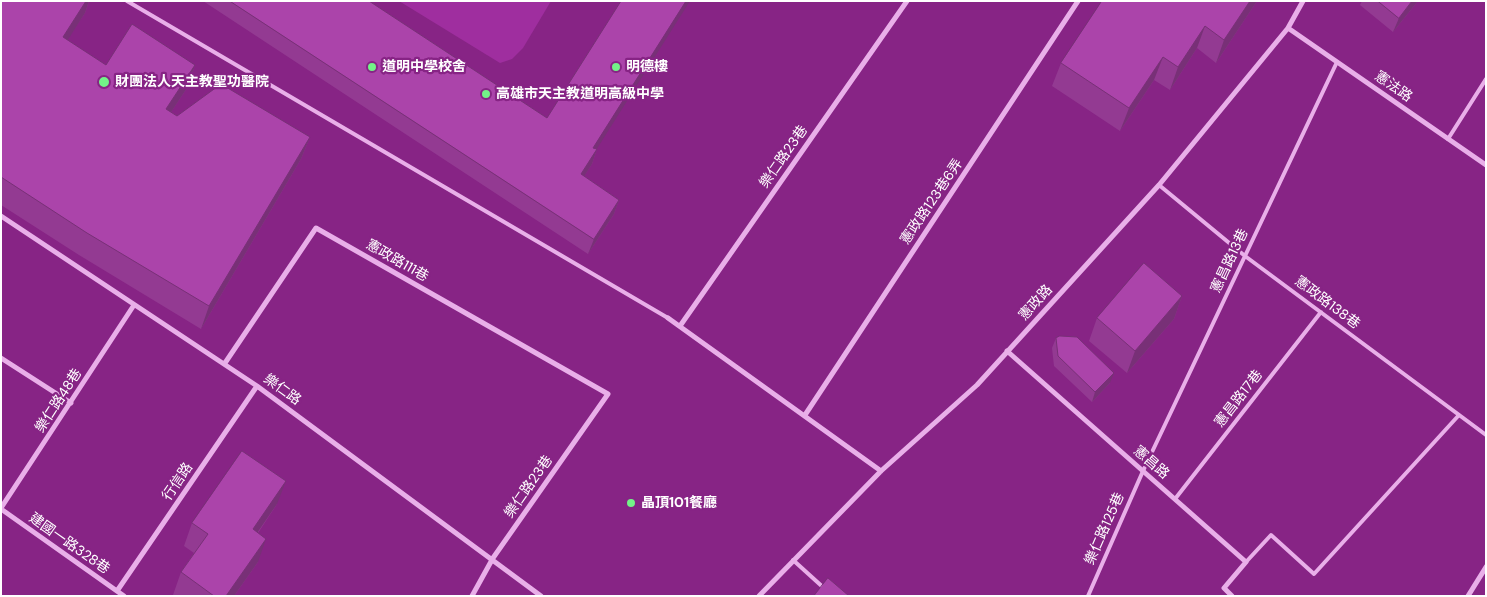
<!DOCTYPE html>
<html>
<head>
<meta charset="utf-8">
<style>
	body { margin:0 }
	#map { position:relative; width:1487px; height:597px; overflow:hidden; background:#872485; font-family:"DM Sans",sans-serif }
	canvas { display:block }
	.frame { position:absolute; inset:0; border:2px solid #fff; pointer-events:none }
</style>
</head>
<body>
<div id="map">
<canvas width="1487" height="597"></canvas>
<div class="frame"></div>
</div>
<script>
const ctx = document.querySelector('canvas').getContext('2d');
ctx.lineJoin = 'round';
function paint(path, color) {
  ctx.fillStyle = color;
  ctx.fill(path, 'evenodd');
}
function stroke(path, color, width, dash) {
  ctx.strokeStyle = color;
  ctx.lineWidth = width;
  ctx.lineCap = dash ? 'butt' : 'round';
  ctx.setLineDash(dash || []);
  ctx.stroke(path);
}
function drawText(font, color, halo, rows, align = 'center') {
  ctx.font = font + ' "DM Sans","Noto Sans TC",sans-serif';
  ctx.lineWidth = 4.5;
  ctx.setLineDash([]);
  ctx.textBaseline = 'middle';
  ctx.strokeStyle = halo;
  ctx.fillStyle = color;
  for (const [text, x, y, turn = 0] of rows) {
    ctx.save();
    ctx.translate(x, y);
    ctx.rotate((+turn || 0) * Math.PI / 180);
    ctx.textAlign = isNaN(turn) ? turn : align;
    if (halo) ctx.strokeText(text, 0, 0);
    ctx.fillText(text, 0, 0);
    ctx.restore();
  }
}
paint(new Path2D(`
	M399 1H551L523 48 512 59 500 63Z`), '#9f2e9f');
stroke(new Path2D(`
	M127 1 668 318
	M1448 139 1486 79
	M1159 185 1245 256 1486 435
	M1175 499 1321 312
	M793 560 825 589
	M1246 562 1271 535 1314 574 1459 415
	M1088 596 1143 471 1337 62`), '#e9afe9', 4);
stroke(new Path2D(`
	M1288 28 1486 165
	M1 216 257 386 541 596
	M668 318 881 471
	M680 326 907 1
	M1007 351 1246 562 1224 588 1232 596
	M1 358 71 403
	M225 363 316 228 608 394 493 558 472 596
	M805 415 1078 1
	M1 508 134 305
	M1 509 124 596
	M117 591 257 386
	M759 596 881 471 977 385 1159 185 1288 28 1303 1
	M1468 596 1486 567`), '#e9afe9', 5);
paint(new Path2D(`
	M1 1H89L85 13 67 40 106 65H195L187 88 171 112 177 116 310 137 301 159 201 329 79 255 1 205Z
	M203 1H369L547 118 597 149 592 164 584 176 619 200 614 214 588 254Z
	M1102 1H1257L1216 63 1197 48 1170 90 1154 80 1120 131 1052 86 1061 63Z
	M1362 1H1418L1393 32 1360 5Z
	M1182 296 1174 319 1127 373 1089 341 1097 318Z
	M1056 338 1110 383 1092 402 1054 366 1052 348Z
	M277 504 258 533V562L234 596H174L173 595 181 572 194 553 184 546 192 523Z`), '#933a92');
paint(new Path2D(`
	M86 1H89L85 13 55 60 63 37Z
	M686 1H690L588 163 593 148Z
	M1250 1H1257L1216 63 1224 40Z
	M1412 1H1418L1393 32 1399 18Z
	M1205 26 1197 48 1170 90 1178 67Z
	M1163 57 1154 80 1120 131 1129 108Z
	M195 65 187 88 158 132 166 109Z
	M310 137 301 159 201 329 209 306Z
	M597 149 592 164 576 189 581 174Z
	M619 200 614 214 588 254 594 239Z
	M1182 296 1174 319 1127 373 1135 351Z
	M1114 373 1110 383 1092 402 1095 392Z
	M286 481 277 504 244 552 253 529Z
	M266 539 258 562 234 596H226Z`), '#783077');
const building = new Path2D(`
	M1 1H86L63 37 106 65 132 24 195 65 166 109 177 116 221 84 310 137 209 306 87 233 1 177Z
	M230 1H369L547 118 621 1H686L593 148 597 149 581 174 619 200 594 239Z
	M1102 1H1250L1224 40 1205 26 1178 67 1163 57 1129 108 1061 63Z
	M1378 1H1412L1399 18Z
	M1144 263 1182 296 1135 351 1097 318Z
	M1060 336 1077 337 1114 373 1095 392 1058 356 1056 338Z
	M242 451 286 481 253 529 266 539 226 596H214L181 572 208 534 192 523Z
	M828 578 849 596H814Z`);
paint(building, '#ab44aa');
stroke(building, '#783077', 1);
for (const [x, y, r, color] of [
	[372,67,5,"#73f388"],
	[616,67,5,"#73f388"],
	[104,82,6,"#73f388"],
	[486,94,5,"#73f388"],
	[631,503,5,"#73f388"]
]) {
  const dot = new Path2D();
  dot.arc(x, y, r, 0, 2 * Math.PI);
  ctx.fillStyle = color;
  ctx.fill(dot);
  stroke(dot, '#872485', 2);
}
drawText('bold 14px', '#fff', '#872485', [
	["道明中學校舍",382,67],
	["明德樓",626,67],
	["財團法人天主教聖功醫院",115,82],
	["高雄市天主教道明高級中學",496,94],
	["晶頂101餐廳",641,503]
], 'left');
drawText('14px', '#fff', '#872485', [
	["憲法路",1393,87,35],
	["樂仁路23巷",784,157,-55],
	["憲政路123巷6弄",932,202,-56],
	["憲政路111巷",397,261,30],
	["憲昌路13巷",1230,261,-65],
	["憲政路",1036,303,-48],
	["憲政路138巷",1327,303,37],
	["樂仁路",282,390,36],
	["憲昌路17巷",1239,399,-52],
	["樂仁路48巷",59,401,-57],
	["憲昌路",1151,463,41],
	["行信路",178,482,-56],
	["樂仁路23巷",529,487,-55],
	["樂仁路125巷",1105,529,-66],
	["建國一路328巷",69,544,35]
]);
</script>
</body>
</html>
